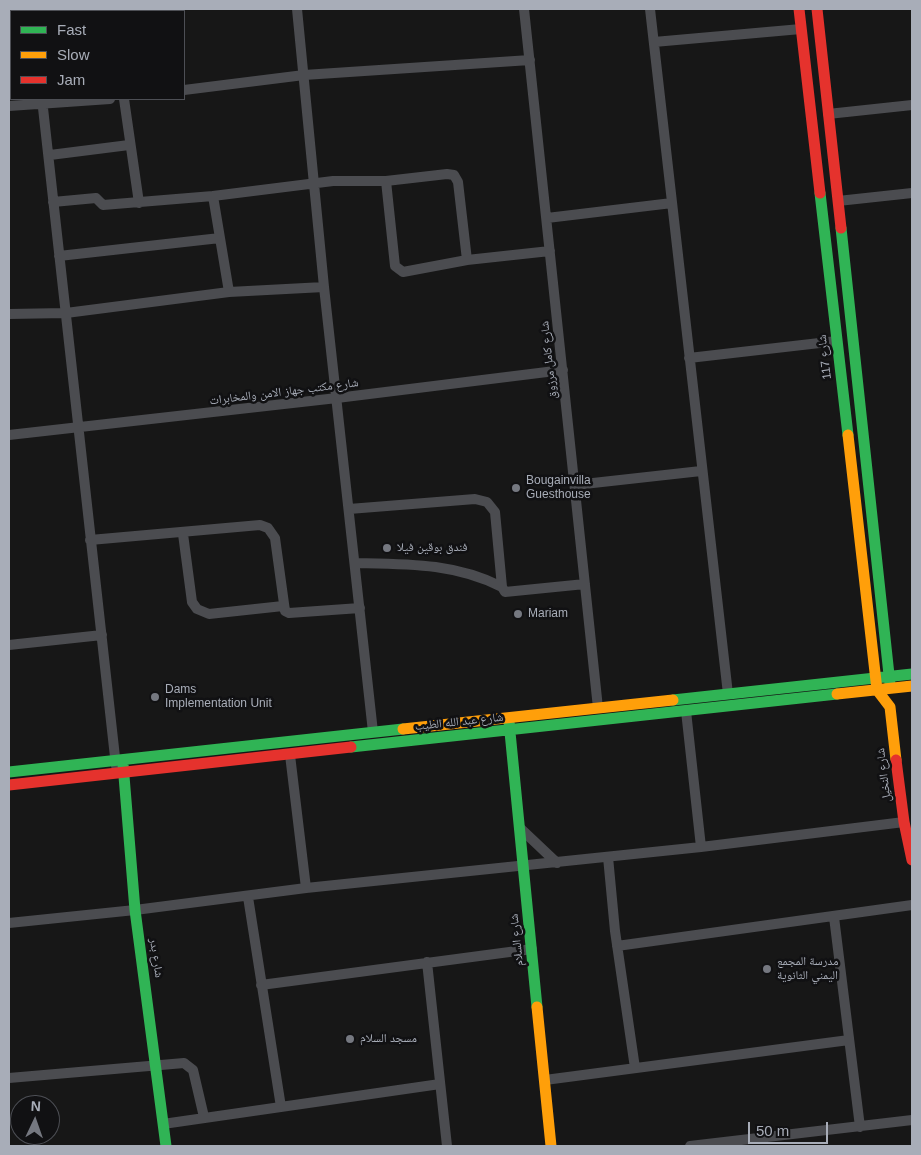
<!DOCTYPE html>
<html>
<head>
<meta charset="utf-8">
<style>
	body { margin:0 }
	#map { position:relative; width:921px; height:1155px; overflow:hidden; background:#171717; font-family:Helvetica,sans-serif }
	canvas { display:block }
	.frame { position:absolute; inset:0; border:10px solid #a8adb8; pointer-events:none }
	.legend { position:absolute; left:10px; top:10px; width:175px; height:90px; box-sizing:border-box; background:#111113; border:1px solid #4d4f55; margin:0; padding:6px 9px; list-style:none; font-size:15px; color:#a8adb8 }
	.legend li { display:flex; align-items:center; gap:10px; height:25px }
	.legend b { width:25px; border:1px solid #4d4f55 }
	.north { position:absolute; left:10px; top:1095px; width:50px; height:50px; box-sizing:border-box; background:#111113; border:1px solid #4d4f55; border-radius:50%; rotate:3deg; font-size:14px; font-weight:700; line-height:20px; text-align:center; color:#a8adb8 }
	.north::after { content:''; display:block; margin:auto; width:18px; height:22px; background:#757880; clip-path:polygon(50% 0,100% 100%,50% 72%,0 100%) }
	.scale { position:absolute; left:748px; top:1122px; width:80px; height:22px; box-sizing:border-box; border:2px solid #a8adb8; border-top:0; padding-left:6px; font-size:15px; line-height:18px; white-space:nowrap; color:#a8adb8; -webkit-text-stroke:4px #111113; paint-order:stroke }
</style>
</head>
<body>
<div id="map">
<canvas width="921" height="1155"></canvas>
<div class="frame"></div>
<ul class="legend">
<li><b style="height:6px;background:#30b455"></b>Fast</li>
<li><b style="height:6px;background:#ff9f0a"></b>Slow</li>
<li><b style="height:6px;background:#e5322d"></b>Jam</li>
</ul>
<div class="north">N</div>
<div class="scale">50 m</div>
</div>
<script>
const ctx = document.querySelector('canvas').getContext('2d');
ctx.lineJoin = 'round';
function stroke(path, color, width, dash) {
  ctx.strokeStyle = color;
  ctx.lineWidth = width;
  ctx.lineCap = dash ? 'butt' : 'round';
  ctx.setLineDash(dash || []);
  ctx.stroke(path);
}
function drawText(font, color, halo, rows, align = 'center') {
  ctx.font = font + ' Helvetica,"Noto Naskh Arabic",sans-serif';
  ctx.lineWidth = 5;
  ctx.setLineDash([]);
  ctx.textBaseline = 'middle';
  ctx.strokeStyle = halo;
  ctx.fillStyle = color;
  for (const [text, x, y, turn = 0] of rows) {
    ctx.save();
    ctx.translate(x, y);
    ctx.rotate((+turn || 0) * Math.PI / 180);
    ctx.textAlign = isNaN(turn) ? turn : align;
    if (halo) ctx.strokeText(text, 0, 0);
    ctx.fillText(text, 0, 0);
    ctx.restore();
  }
}
stroke(new Path2D(`
	M34 9V11
	M297 9 324 287 373 732
	M524 9 598 708
	M650 9 728 694
	M654 42 801 29
	M184 90 304 75 530 60
	M42 99 116 766
	M124 99 139 203
	M9 106 110 99
	M828 114 912 105
	M50 155 129 145
	M386 181 447 174 454 175 458 182 467 260
	M213 196 229 292
	M838 201 912 193
	M53 202 96 198 103 205 213 196 333 181H386L395 266 403 272 467 260 550 251
	M547 218 672 203
	M59 256 220 238
	M9 314 66 313 229 292 324 287
	M689 358 837 341
	M9 435 337 398 563 370
	M575 485 701 471
	M349 509 475 499 487 502 495 512 502 587 505 592 585 584
	M183 534 192 602 197 609 209 614 283 606
	M90 540 260 525 268 528 275 538 285 611 289 613 360 608
	M355 563C407 564 455 563 502 587
	M9 645 102 635
	M686 711 701 847
	M290 755 306 888
	M520 828 557 863
	M608 857 615 931 635 1068
	M248 897 281 1107
	M834 917 860 1127
	M9 923 135 910 306 888 701 847 904 822
	M617 946 912 905
	M427 962 447 1146
	M261 985 532 949
	M9 1078 184 1063 193 1070 204 1117
	M545 1080 849 1040
	M163 1124 440 1084
	M690 1146 912 1120`), '#4b4c50', 10);
stroke(new Path2D(`
	M820 193 848 435
	M841 228 890 684
	M673 700 912 674
	M509 722 537 1007
	M351 747 837 694
	M123 764 135 910 166 1146
	M9 772 403 729`), '#30b455', 11);
stroke(new Path2D(`
	M848 435 877 690 890 707 896 760
	M837 694 912 686
	M403 729 673 700
	M537 1007 551 1146`), '#ff9f0a', 11);
stroke(new Path2D(`
	M799 9 820 193
	M817 9 841 228
	M896 760 904 822 912 860
	M9 785 351 747`), '#e5322d', 11);
for (const [x, y, r, color] of [
	[516,488,5,"#757880"],
	[387,548,5,"#757880"],
	[518,614,5,"#757880"],
	[155,697,5,"#757880"],
	[767,969,5,"#757880"],
	[350,1039,5,"#757880"]
]) {
  const dot = new Path2D();
  dot.arc(x, y, r, 0, 2 * Math.PI);
  ctx.fillStyle = color;
  ctx.fill(dot);
  stroke(dot, '#111113', 2);
}
drawText('12px', '#a8adb8', '#111113', [
	["شارع 117",825,357,-97],
	["شارع كامل مرزوق",549,360,-96],
	["شارع مكتب جهاز الامن والمخابرات",284,392,-7],
	["شارع عبد الله الطيب",459,722,-6],
	["شارع النخيل",884,775,-97],
	["شارع السلام",517,940,-96],
	["شارع بدر",156,958,82]
]);
drawText('12px', '#a8adb8', '#111113', [
	["Bougainvilla",526,481],
	["Guesthouse",526,495],
	["فندق بوقين فيلا",397,548],
	["Mariam",528,614],
	["Dams",165,690],
	["Implementation Unit",165,704],
	["مدرسة المجمع",777,962],
	["اليمني الثانوية",777,976],
	["مسجد السلام",360,1039]
], 'left');
</script>
</body>
</html>
